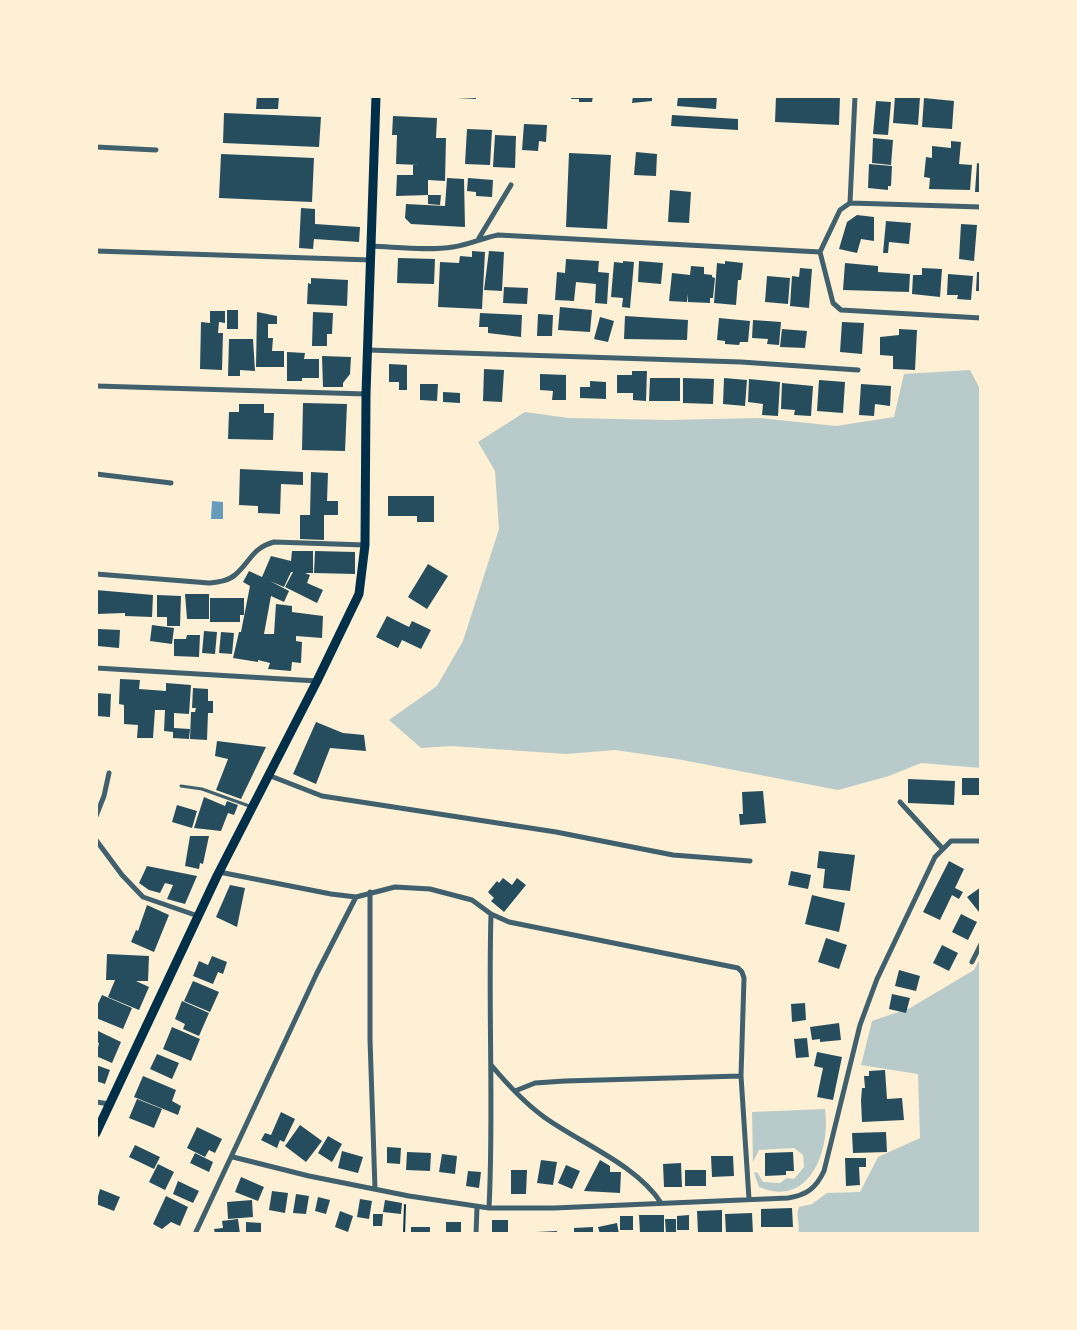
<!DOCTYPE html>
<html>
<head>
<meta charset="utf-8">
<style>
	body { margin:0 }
	#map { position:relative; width:1077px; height:1330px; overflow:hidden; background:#fdf0d5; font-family:"Fira Sans",sans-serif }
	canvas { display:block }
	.frame { position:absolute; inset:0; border:98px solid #fdf0d5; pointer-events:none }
</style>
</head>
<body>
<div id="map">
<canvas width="1077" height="1330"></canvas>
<div class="frame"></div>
</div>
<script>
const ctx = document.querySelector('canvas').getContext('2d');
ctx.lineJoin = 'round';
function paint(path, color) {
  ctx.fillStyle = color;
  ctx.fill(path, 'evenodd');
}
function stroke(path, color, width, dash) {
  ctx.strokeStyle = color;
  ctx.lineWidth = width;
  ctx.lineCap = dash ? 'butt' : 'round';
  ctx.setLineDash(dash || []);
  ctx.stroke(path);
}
paint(new Path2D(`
	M970 370 981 391V768L921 763 889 776 838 790 677 759 615 750 566 754 451 746 421 748 389 720 437 686 463 641 499 529 495 471 478 442 525 412 568 418 668 420 760 418 836 426 894 417 904 374Z
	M981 957V1234H798C801 1225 795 1216 799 1207L812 1204 827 1193 860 1192 878 1157 920 1138 918 1074 861 1065 872 1021 910 1008 974 970Z
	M825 1109C831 1149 810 1209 759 1187L754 1173 757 1172 763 1182 780 1183 787 1178 794 1179 804 1167 803 1155 794 1148 759 1150 753 1162 752 1112Z`), '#b9caca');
paint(new Path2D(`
	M212 501 223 502V519H211Z`), '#669bbc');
paint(new Path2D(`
	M257 96H279L278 109H256Z
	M458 96H476V99L457 98Z
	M572 96H593L592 102H579V99H571Z
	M633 96H652V101L632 103Z
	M678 96H717L716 109 677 106Z
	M776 96H840L839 125 775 122Z
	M895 96 920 97 918 125 893 123Z
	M924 98 954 101 952 129 922 127Z
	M876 101 891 102 888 135 873 134Z
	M224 113 321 117 319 147 223 143Z
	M672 115 738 119V130L671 126Z
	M393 116 437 118 436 138H446L445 181 428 180V195L396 196 397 175H413V165H419L396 164 397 135H392Z
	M524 124 547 125 546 142 539 141 538 151 522 150Z
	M467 129 492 130 490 165 465 164Z
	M495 135 516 136 515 168 493 167Z
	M873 138 893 140 891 165 872 163Z
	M951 141 961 142 959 164 972 165 970 190 929 189 930 178 924 177 926 157 932 158V146L951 148Z
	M636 152 657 154 656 176 634 175Z
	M569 153 611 155 607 229 566 227Z
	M221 154 314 158 312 202 219 198Z
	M977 163 981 164V192H975Z
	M869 164 892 166 891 186H888V190L868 188Z
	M447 178 464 179 465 227 411 224 405 218 406 204 445 206Z
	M468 178 493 180 492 197 476 196V192L467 191Z
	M670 190 691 192 689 223 668 222Z
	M428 195H441L440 205 428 204Z
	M301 208 315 209V224L360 227 359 242 314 239 313 249 299 248Z
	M857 215 874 217V241L861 239 857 253 839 249 847 222Z
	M886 221 911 223 909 244 889 242 888 253H883Z
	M961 224 977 225 974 261 959 259Z
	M472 251 485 252 482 309 438 307 440 262 459 263 460 256 472 257Z
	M489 251 504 252 502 291 484 290Z
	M398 258 435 259 434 284 397 283Z
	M566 259 599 261 598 272 609 273 607 304 595 303 596 284 576 282 574 301 555 300 557 272 565 273Z
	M623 261 634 262 630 308 622 307 623 298 611 297 614 262 623 263Z
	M639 261 663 263 661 284 638 282Z
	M725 261 743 263 741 280H738L736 305 714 303 717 263 725 264Z
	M845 263 878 266V272L910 274 909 292 843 290Z
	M691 266 704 267V274L712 275V277L715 278 713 298H710V303L688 302V294L687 302 669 301 672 273 690 275Z
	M800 268 812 269 809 308 790 306 792 276 799 277Z
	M922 268 942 269 940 297 912 294 913 275H922Z
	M977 272H981V291H976Z
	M948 274 973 276 971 300 957 299 958 295H947Z
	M767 276 790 278 788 304 765 302Z
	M311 278 348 280 347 306 307 304 308 283 311 284Z
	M504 287 528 288 527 304 503 303Z
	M560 307 592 310 590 332 558 330Z
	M227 310H238V329H227Z
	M210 311H225V323L219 322 218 333H223L222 370 200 369 201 322 210 323Z
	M257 312 277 316V324H268V338H273L272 351H284V367H256Z
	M313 312 333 313 332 334H327V346H312Z
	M480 313 522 315 521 337 488 333V327H479Z
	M538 314 553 315 552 336H537Z
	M625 316 688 320 687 340 624 339Z
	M600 317 614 321 608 342 594 339Z
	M719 318 750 321 748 342H740L739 345 725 344V341L717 340Z
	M753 320 781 322 779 345 767 344 768 339 752 338Z
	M842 322 864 323 862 354 840 352Z
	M782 329 807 331 805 348 780 347Z
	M899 329 917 330 915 370 893 369V356L880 355V337L899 335Z
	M229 339H253L255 371 240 370V376H228Z
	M287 352 305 353 304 359H319V378H302V381H287Z
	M322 356 351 357 350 374 343 383V387H323Z
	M389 364 407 365V390H399V382H389Z
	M484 369 504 370 502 402 483 401Z
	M632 371H647L646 401 633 400V393H617V375H632Z
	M540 374 566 375V400H552L553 391 540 390Z
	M650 378H680V401H649Z
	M683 378 714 379 713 404 683 403Z
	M724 378 747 380 745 406 723 404Z
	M749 379 780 382 778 416 762 415 763 404 748 402Z
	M819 380 845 382 843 413 817 411Z
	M590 381 606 382V399L580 398V387H590Z
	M782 383 813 386 811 416 794 415 795 410 781 409Z
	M420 384H438L437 401 420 400Z
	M861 384 891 386 890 406 875 404 874 416 859 415Z
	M443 392 460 393V403L443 402Z
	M303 403 347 404 345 451 302 450Z
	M239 404H264V413H274L273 440 228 439 229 412H239Z
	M240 469 303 472V485L281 484 280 514 258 513V506L239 505Z
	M311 472 328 473 327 501H338V515H324V540L300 539V515H310Z
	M388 496H434V522H417V516H388Z
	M292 551H313V573H305L310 575 307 583 323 590 317 603 285 587 293 572H291L284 587 270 581 289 591 284 602 271 596 264 634H274L276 604 292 606V612L323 616 322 638 296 636V641L302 642 301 663 292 662 291 671 268 669 270 663 258 660V662L233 658 239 632H241L250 586 243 582 249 571 262 577 271 556 291 561Z
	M315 551 355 552V574L314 573Z
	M428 564 448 576 427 609 408 597Z
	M96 590 153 595 152 617 125 616V613L96 614Z
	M185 594H209V619H187Z
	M157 595 181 596 180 626H167V617H157Z
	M210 598H244V615H240V622H210Z
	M387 616 409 627 412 621 431 630 421 649 402 640 398 648 376 637Z
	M152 625 174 628 172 644 150 641Z
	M98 629 120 630 119 648 97 646Z
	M204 631 217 632 215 654 202 653Z
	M221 632 234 633 232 654 219 653Z
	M187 635H200L199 657 174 656V639H186Z
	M120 679 140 680 139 689 166 691V683L191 685 189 714 174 713V728L190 729 189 739 173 738V732L164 731 165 710H155L153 738H137L138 725 124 724V705L119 704Z
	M193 688 208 689V701H213V713H208L207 740 190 739 191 712H195L196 708H192Z
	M96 693 111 694 110 717 96 716Z
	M316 722 343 733 364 735 366 751 330 748 316 784 293 774Z
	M217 741 266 747 241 799 216 790 228 759 215 756Z
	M962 778H981V795H962Z
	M908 779 955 781 954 805 908 803Z
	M763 791 766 823 740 825 739 814H743L742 792Z
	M204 797 225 806 227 801 238 805 234 815 228 813 221 831 194 828Z
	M177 805 197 811 192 828 172 822Z
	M190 836H209L203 864 200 863 199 869 185 866Z
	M819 851 855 855 850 891 823 888 825 869 817 868Z
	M949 861 964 869 955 888 963 892 959 899 952 895 940 920 923 912Z
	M147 866 197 876 185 904 167 899 173 885 165 883 160 893 149 890 139 883Z
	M791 871 811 875 808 889 788 885Z
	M503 878 512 885 517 878 526 885 504 912 491 901 494 898 488 892 497 881 499 883Z
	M230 885 245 888 237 927 216 917Z
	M981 887V911L979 912 967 897Z
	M812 895 845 903 839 932 805 924Z
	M147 905 169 915 154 952 131 942 136 930 138 931Z
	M961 914 977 922 968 940 952 932Z
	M826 938 847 945 839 969 818 962Z
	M942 945 958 953 949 971 933 963Z
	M107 954 149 956 148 981H136L149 987 139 1010 108 997 115 980H106Z
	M212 956 227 962 223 974 218 972 213 984 193 976 199 961 208 965Z
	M899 970 920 976 916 991 895 986Z
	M193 981 219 992 210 1012 184 1001Z
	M892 994 910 998 906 1013 889 1009Z
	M102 995 132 1008 123 1029 96 1018V1008Z
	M182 1001 209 1013 199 1036 183 1029 185 1024 175 1019Z
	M805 1003 806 1020 792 1022 791 1004Z
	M839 1023 841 1040 820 1042V1039L812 1040 810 1027Z
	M172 1027 200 1039 191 1061 163 1049Z
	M96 1030 121 1042 112 1063 96 1056 99 1043 96 1042Z
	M807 1038 809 1057 796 1058 794 1039Z
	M817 1052 842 1057 833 1100 817 1097 823 1068 814 1066Z
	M157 1054 179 1063 172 1079 150 1069Z
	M96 1065 110 1070 105 1084 96 1081Z
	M885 1070 887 1099 902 1098 904 1120 862 1122 861 1100 862 1088H865L864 1076H869V1071Z
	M143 1076 176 1090 172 1101 181 1106 178 1115 134 1097Z
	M137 1099 162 1109 154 1128 129 1118Z
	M281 1112 295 1119 284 1142 280 1140 277 1148 261 1140 265 1133 271 1135Z
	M300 1125 322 1141 306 1162 285 1146Z
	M197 1127 222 1139 215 1153 209 1150 205 1157 187 1148Z
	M886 1132 887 1152 853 1153 852 1133Z
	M328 1136 342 1144 332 1162 318 1153Z
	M135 1145 160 1157 154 1169 129 1157Z
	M387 1147 401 1148 400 1164 387 1163Z
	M342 1151 363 1157 358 1173 338 1168Z
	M407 1152 431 1153 430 1171 406 1170Z
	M793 1152 794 1171H786V1175L765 1176V1153Z
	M195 1153 213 1162 209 1172 190 1163Z
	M442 1154 457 1156 455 1174 439 1172Z
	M711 1156H733L734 1176 712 1177Z
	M845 1158H866V1167H859L860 1185 846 1186Z
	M541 1160 557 1162 553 1185 537 1183Z
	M600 1160 610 1166V1172H621L620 1193 584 1191Z
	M681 1163 682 1187H664L663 1164Z
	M158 1164 174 1172 165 1190 149 1182Z
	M566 1165 580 1171 572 1189 558 1183Z
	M511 1170H527L526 1194H511Z
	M685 1170H706V1186H685Z
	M468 1171 481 1172 479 1188 466 1186Z
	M241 1177 264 1187 258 1201 235 1192Z
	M178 1181 199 1191 193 1203 173 1194Z
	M100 1189 120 1197 114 1211 96 1204Z
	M272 1191 288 1193 285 1213 269 1210Z
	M296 1194 309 1196 306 1214 293 1213Z
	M166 1196 188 1207 180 1226 171 1222 162 1229 153 1224Z
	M318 1197 330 1200 326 1214 315 1211Z
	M360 1199 372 1201 369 1219 357 1217Z
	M252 1200 253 1217 228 1219 227 1202Z
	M385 1200 402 1203 401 1214 383 1212Z
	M792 1208 793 1227H761V1209Z
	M722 1210V1232L698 1233 697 1211Z
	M340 1211 353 1216 348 1232 335 1227Z
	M752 1213 753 1234H726L725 1214Z
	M373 1214H383L382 1226H373Z
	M639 1215H664V1232L640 1233Z
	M689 1215V1230H677V1216Z
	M620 1216H633V1230H620Z
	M238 1219 240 1234H215L214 1229 223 1228 222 1221Z
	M665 1219H676V1234H666Z
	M492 1220H508V1234H492Z
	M246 1222 261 1223V1234H246Z
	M446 1222H461V1234H446Z
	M617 1223 619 1234H600L598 1227Z
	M411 1227H430V1234H411Z
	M593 1227V1234H574V1228Z
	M557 1231V1234H536V1232Z`), '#264d5e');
stroke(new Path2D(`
	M404 1234 405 1205`), '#003049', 2);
stroke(new Path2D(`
	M181 786 202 789 252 807`), '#3f606c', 3);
stroke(new Path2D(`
	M96 147 156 150
	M850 203 855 96
	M479 238 511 185
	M371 246C397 247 427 251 453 247 469 245 482 238 498 235L820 252 840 210 850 203 981 207
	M96 251 371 260
	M820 252 833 303 841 310 981 318
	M368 350 741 362 858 370
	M96 386 366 394
	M96 474 171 483
	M96 574 209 583C218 582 228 581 235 575 251 561 252 548 274 542L365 545
	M96 668 317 681
	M268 775 322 796 556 832 673 855 750 861
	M900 802 942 848
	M96 816 104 796 109 773
	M96 840 122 875 143 897 198 916
	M219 872 331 894 356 897 395 887 430 889 472 900 491 914 509 922 738 968 742 972 744 978 741 1076 749 1199
	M370 892V1039L375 1189
	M972 962 981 944
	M492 1066C507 1084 525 1103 544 1117 580 1143 637 1165 661 1203
	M515 1091 535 1083 565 1081 741 1076
	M96 1102 110 1104
	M233 1157 309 1176 409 1196 489 1208H554L788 1198C807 1195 816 1188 824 1171L860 1025 877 979 935 857 951 841H981
	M489 1208C494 1110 488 1012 491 914
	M195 1234 317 973 356 897
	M476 1234 477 1207`), '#3f606c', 5);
stroke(new Path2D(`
	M96 1133 217 876 317 681 359 594 365 545 366 394 376 96`), '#003049', 9);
</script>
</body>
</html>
